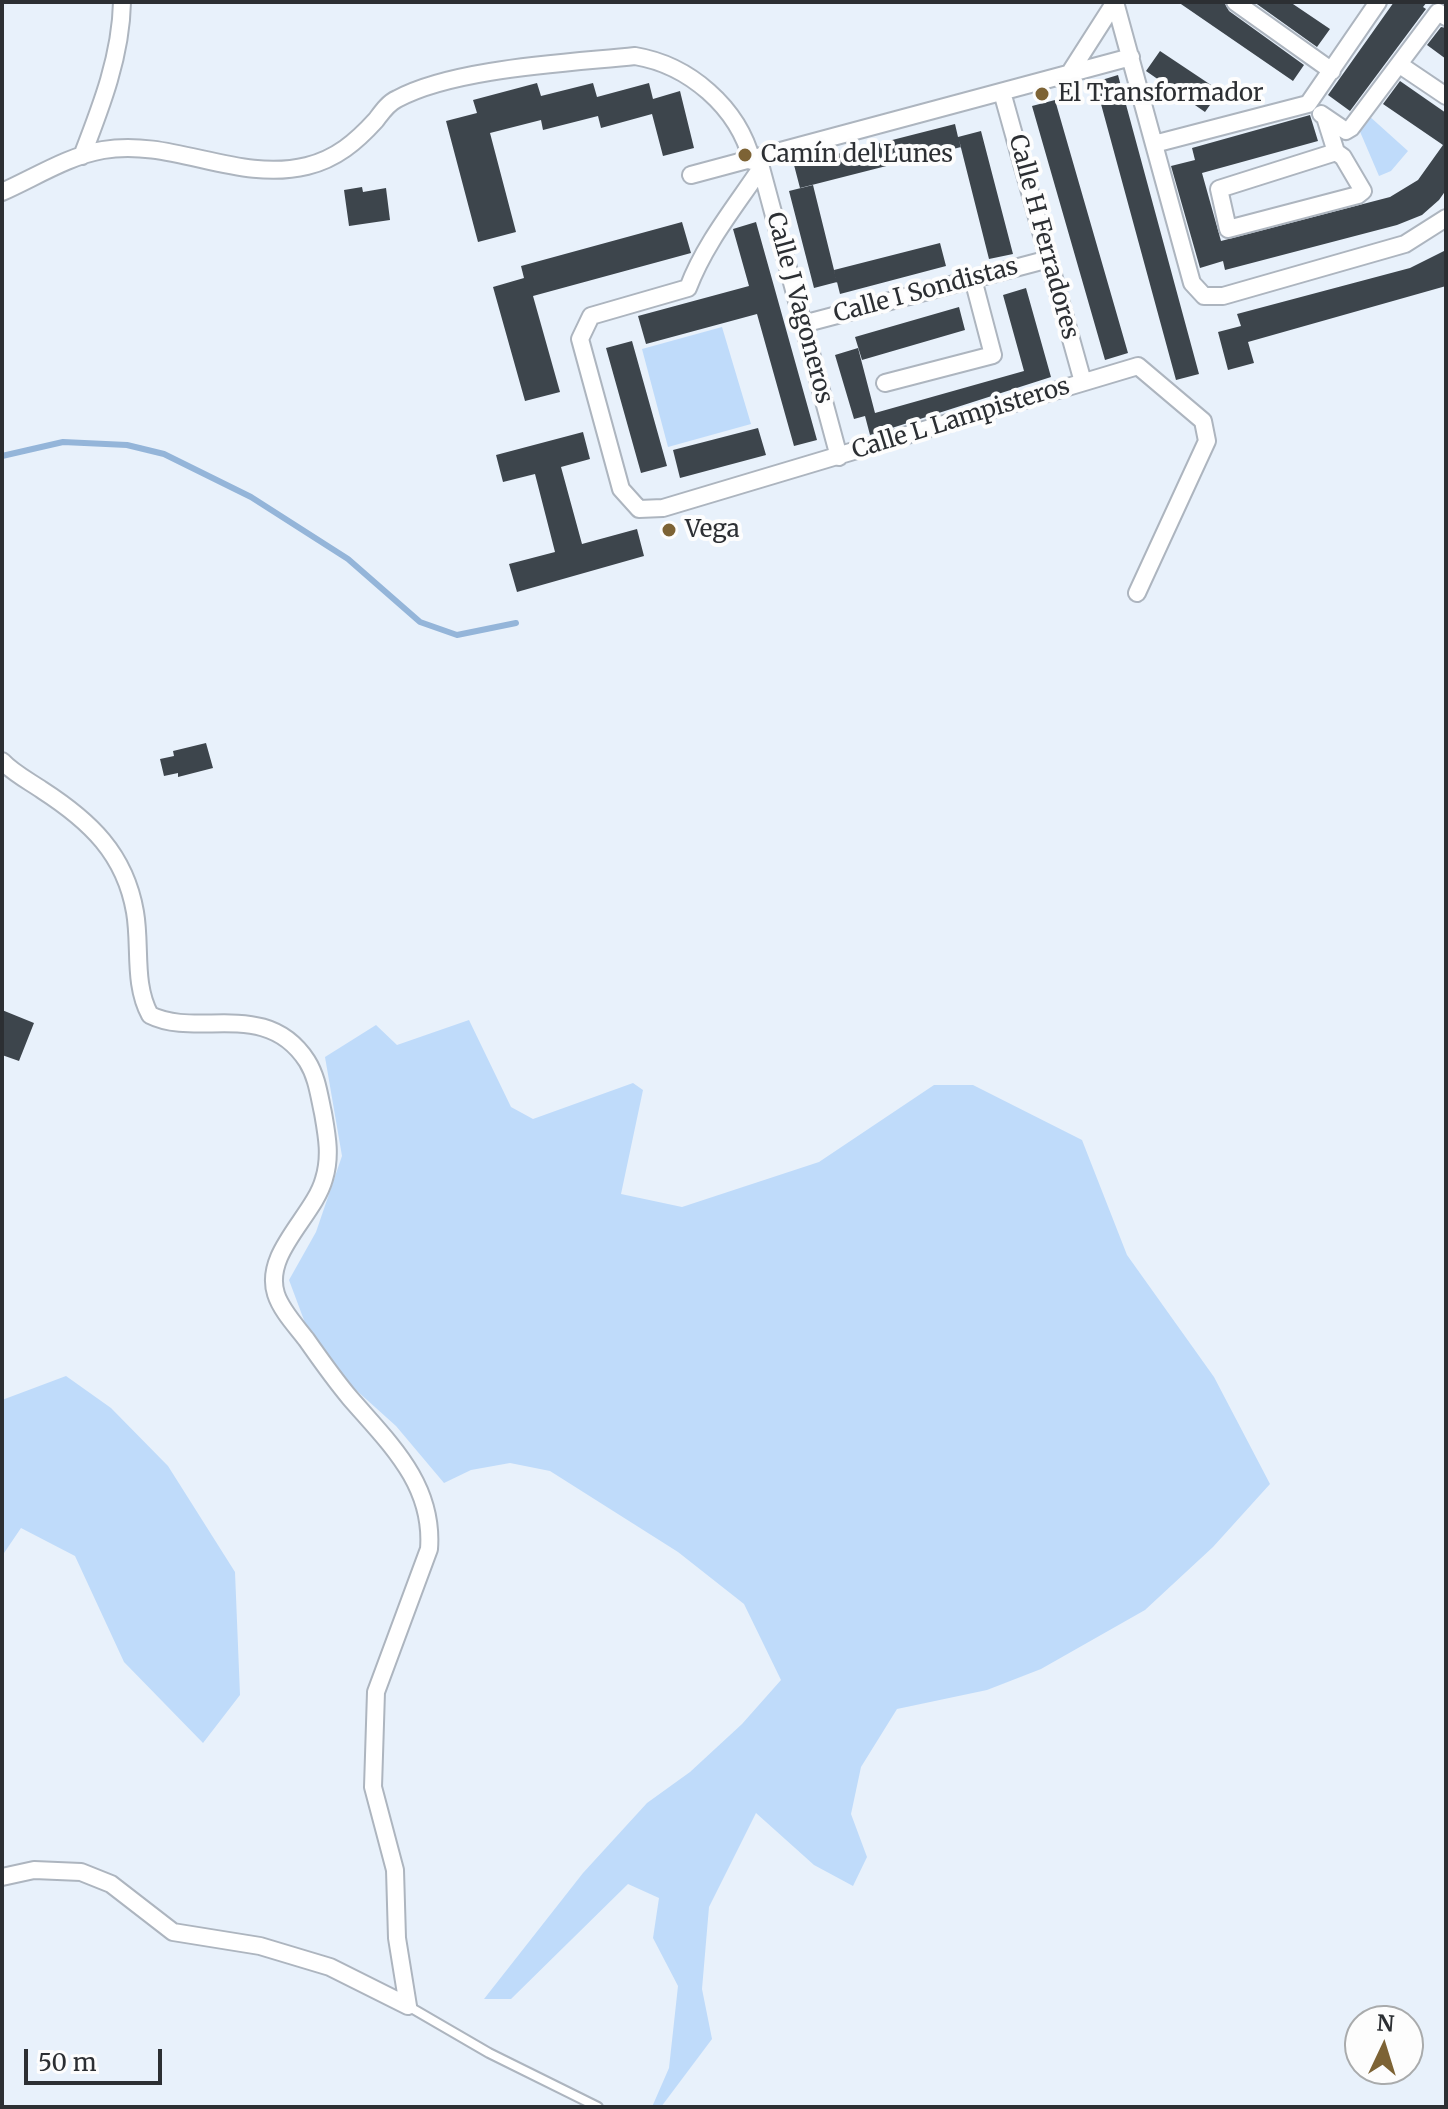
<!DOCTYPE html>
<html>
<head>
<meta charset="utf-8">
<style>
	body { margin:0 }
	#map { position:relative; width:1448px; height:2109px; overflow:hidden; background:#e8f1fb; font-family:Merriweather,serif }
	canvas { display:block }
	.frame { position:absolute; inset:0; border:4px solid #2c2f33; pointer-events:none }
	.north { position:absolute; left:1344px; top:2005px; width:80px; height:80px; box-sizing:border-box; background:#fdfdfd; border:2px solid #a9abac; border-radius:50%; rotate:4deg; font-size:22px; font-weight:700; line-height:32px; text-align:center; color:#2c2f33 }
	.north::after { content:''; display:block; margin:auto; width:28px; height:36px; background:#7d6335; clip-path:polygon(50% 0,100% 100%,50% 72%,0 100%) }
	.scale { position:absolute; left:24px; top:2049px; width:138px; height:36px; box-sizing:border-box; border:4px solid #2c2f33; border-top:0; padding-left:10px; font-size:24px; line-height:28px; white-space:nowrap; color:#2c2f33; -webkit-text-stroke:6px #fdfdfd; paint-order:stroke }
</style>
</head>
<body>
<div id="map">
<canvas width="1448" height="2109"></canvas>
<div class="frame"></div>
<div class="north">N</div>
<div class="scale">50 m</div>
</div>
<script>
const ctx = document.querySelector('canvas').getContext('2d');
ctx.lineJoin = 'round';
function paint(path, color) {
  ctx.fillStyle = color;
  ctx.fill(path, 'evenodd');
}
function stroke(path, color, width, dash) {
  ctx.strokeStyle = color;
  ctx.lineWidth = width;
  ctx.lineCap = dash ? 'butt' : 'round';
  ctx.setLineDash(dash || []);
  ctx.stroke(path);
}
function drawText(font, color, halo, rows, align = 'center') {
  ctx.font = font + ' Merriweather,serif';
  ctx.lineWidth = 8;
  ctx.setLineDash([]);
  ctx.textBaseline = 'middle';
  ctx.strokeStyle = halo;
  ctx.fillStyle = color;
  for (const [text, x, y, turn = 0] of rows) {
    ctx.save();
    ctx.translate(x, y);
    ctx.rotate((+turn || 0) * Math.PI / 180);
    ctx.textAlign = isNaN(turn) ? turn : align;
    if (halo) ctx.strokeText(text, 0, 0);
    ctx.fillText(text, 0, 0);
    ctx.restore();
  }
}
paint(new Path2D(`
	M1368 115 1408 151 1391 171 1379 176 1358 127Z
	M722 327 751 424 668 447 642 349Z
	M469 1020 511 1107 533 1119 633 1083 643 1090 621 1194 682 1207 819 1162 934 1085H973L1082 1140 1127 1255 1214 1377 1270 1484 1213 1547 1145 1610 1041 1669 987 1690 897 1709 861 1767 851 1814 867 1857 853 1886 814 1865 756 1813 709 1907 702 1989 712 2039 661 2107H652L669 2068 678 1986 653 1938 659 1898 628 1884 511 1999H484L583 1873 647 1803 690 1772 742 1724 781 1680 744 1604 678 1552 550 1471 510 1463 471 1470 444 1483 396 1426 317 1355 289 1280 316 1232 342 1156 325 1057 376 1025 397 1045Z
	M66 1376 111 1408 168 1466 235 1572 240 1695 203 1743 124 1662 75 1556 21 1528 2 1556V1400Z`), '#bfdbfa');
stroke(new Path2D(`
	M2 456 63 442 127 445 164 454 251 497 348 559 420 622 457 635 516 623`), '#94b5d9', 6);
paint(new Path2D(`
	M1178 2H1224L1229 11 1304 65 1293 81Z
	M1254 2H1290L1330 29 1317 47Z
	M1394 2H1427L1423 7 1426 9 1350 111 1328 95Z
	M1441 27 1446 28V59L1427 45Z
	M1160 51 1220 91 1205 112 1146 71Z
	M1118 75 1199 374 1176 380 1095 82Z
	M1400 81 1446 113V190L1439 200 1422 215 1397 225 1225 270 1223 261 1200 268 1171 166 1195 160 1192 148 1310 115 1318 141 1202 173 1221 241 1390 197 1418 180 1443 145 1383 104Z
	M537 83 541 96 593 83 597 97 649 83 653 99 680 91 694 148 663 156 652 114 601 128 598 116 543 130 541 120 490 133 516 232 478 242 446 121 477 113 473 100Z
	M1055 100 1128 353 1105 360 1032 106Z
	M955 124 958 137 981 131 1013 254 989 259 959 140 961 147 800 188 794 165Z
	M813 185 837 282 814 288 789 191Z
	M362 187 363 192 386 188 390 220 349 226 344 190Z
	M682 222 691 253 533 296 560 392 525 401 493 287 524 278 521 266Z
	M756 222 817 440 794 446 757 314 646 344 638 316 749 286 733 229Z
	M940 243 946 266 840 294 834 270Z
	M1446 250V286L1248 342 1254 363 1228 370 1218 332 1241 326 1237 314 1410 268Z
	M1026 288 1051 377 870 435 865 416 854 419 835 355 858 348 875 413 1024 371 1003 295Z
	M959 307 965 330 862 360 855 337Z
	M632 341 667 466 641 473 606 348Z
	M758 428 766 455 680 478 673 450Z
	M583 432 590 459 561 467 582 544 637 529 644 556 517 592 509 564 555 552 535 474 503 482 496 455Z
	M206 743 213 768 178 777V773L164 776 160 759 174 756 173 751Z
	M2 1010 34 1023 19 1061 2 1055Z`), '#3d454c');
const lane = new Path2D(`
	M408 2006 489 2053 598 2107`);
const street = new Path2D(`
	M1115 2 1192 283 1204 296H1223L1405 244 1446 218
	M1235 2 1332 71
	M1400 65 1446 96
	M1069 74 1115 2
	M1002 92 1083 382
	M1321 114 1346 131 1351 128 1438 12 1446 17
	M1325 117 1336 152 1219 189 1228 229 1358 195 1363 191 1343 157 1336 152
	M1154 144 1308 104 1378 2
	M82 156C101 107 121 56 122 2
	M760 164 839 457
	M761 168C735 207 705 243 688 288L591 316 580 339 621 489 639 509 663 508 1138 366 1203 421 1207 441 1137 593
	M691 175 1131 57
	M2 192C34 178 68 156 103 150 172 138 238 183 307 166 336 159 356 142 376 120 382 112 388 103 397 99 454 68 569 63 635 56 689 65 738 107 752 161
	M803 324 1049 259
	M885 383 993 355 973 279
	M2 761C13 773 29 781 42 790 90 821 125 854 135 912 141 946 133 984 150 1015 198 1039 266 998 307 1061 317 1077 319 1095 323 1113 327 1136 331 1156 324 1179 314 1216 263 1253 276 1294 281 1310 296 1326 306 1339 320 1359 334 1379 350 1398 389 1443 434 1484 429 1549L376 1692 373 1787 395 1870 397 1938 408 2006
	M2 1877 34 1870 81 1872 111 1884 173 1932 260 1946 330 1967 408 2006`);
stroke(lane, '#adb5bf', 12);
stroke(street, '#adb5bf', 20);
stroke(lane, '#fff', 8);
stroke(street, '#fff', 16);
for (const [x, y, r, color] of [
	[1042,94,8,"#7d6335"],
	[745,155,8,"#7d6335"],
	[669,530,8,"#7d6335"]
]) {
  const dot = new Path2D();
  dot.arc(x, y, r, 0, 2 * Math.PI);
  ctx.fillStyle = color;
  ctx.fill(dot);
  stroke(dot, '#fdfdfd', 3);
}
drawText('24px', '#2c2f33', '#fdfdfd', [
	["El Transformador",1058,94],
	["Camín del Lunes",761,155],
	["Vega",685,530]
], 'left');
drawText('24px', '#2c2f33', '#fdfdfd', [
	["Calle H Ferradores",1043,237,75],
	["Calle I Sondistas",926,291,-15],
	["Calle J Vagoneros",799,308,75],
	["Calle L Lampisteros",961,419,-17]
]);
</script>
</body>
</html>
